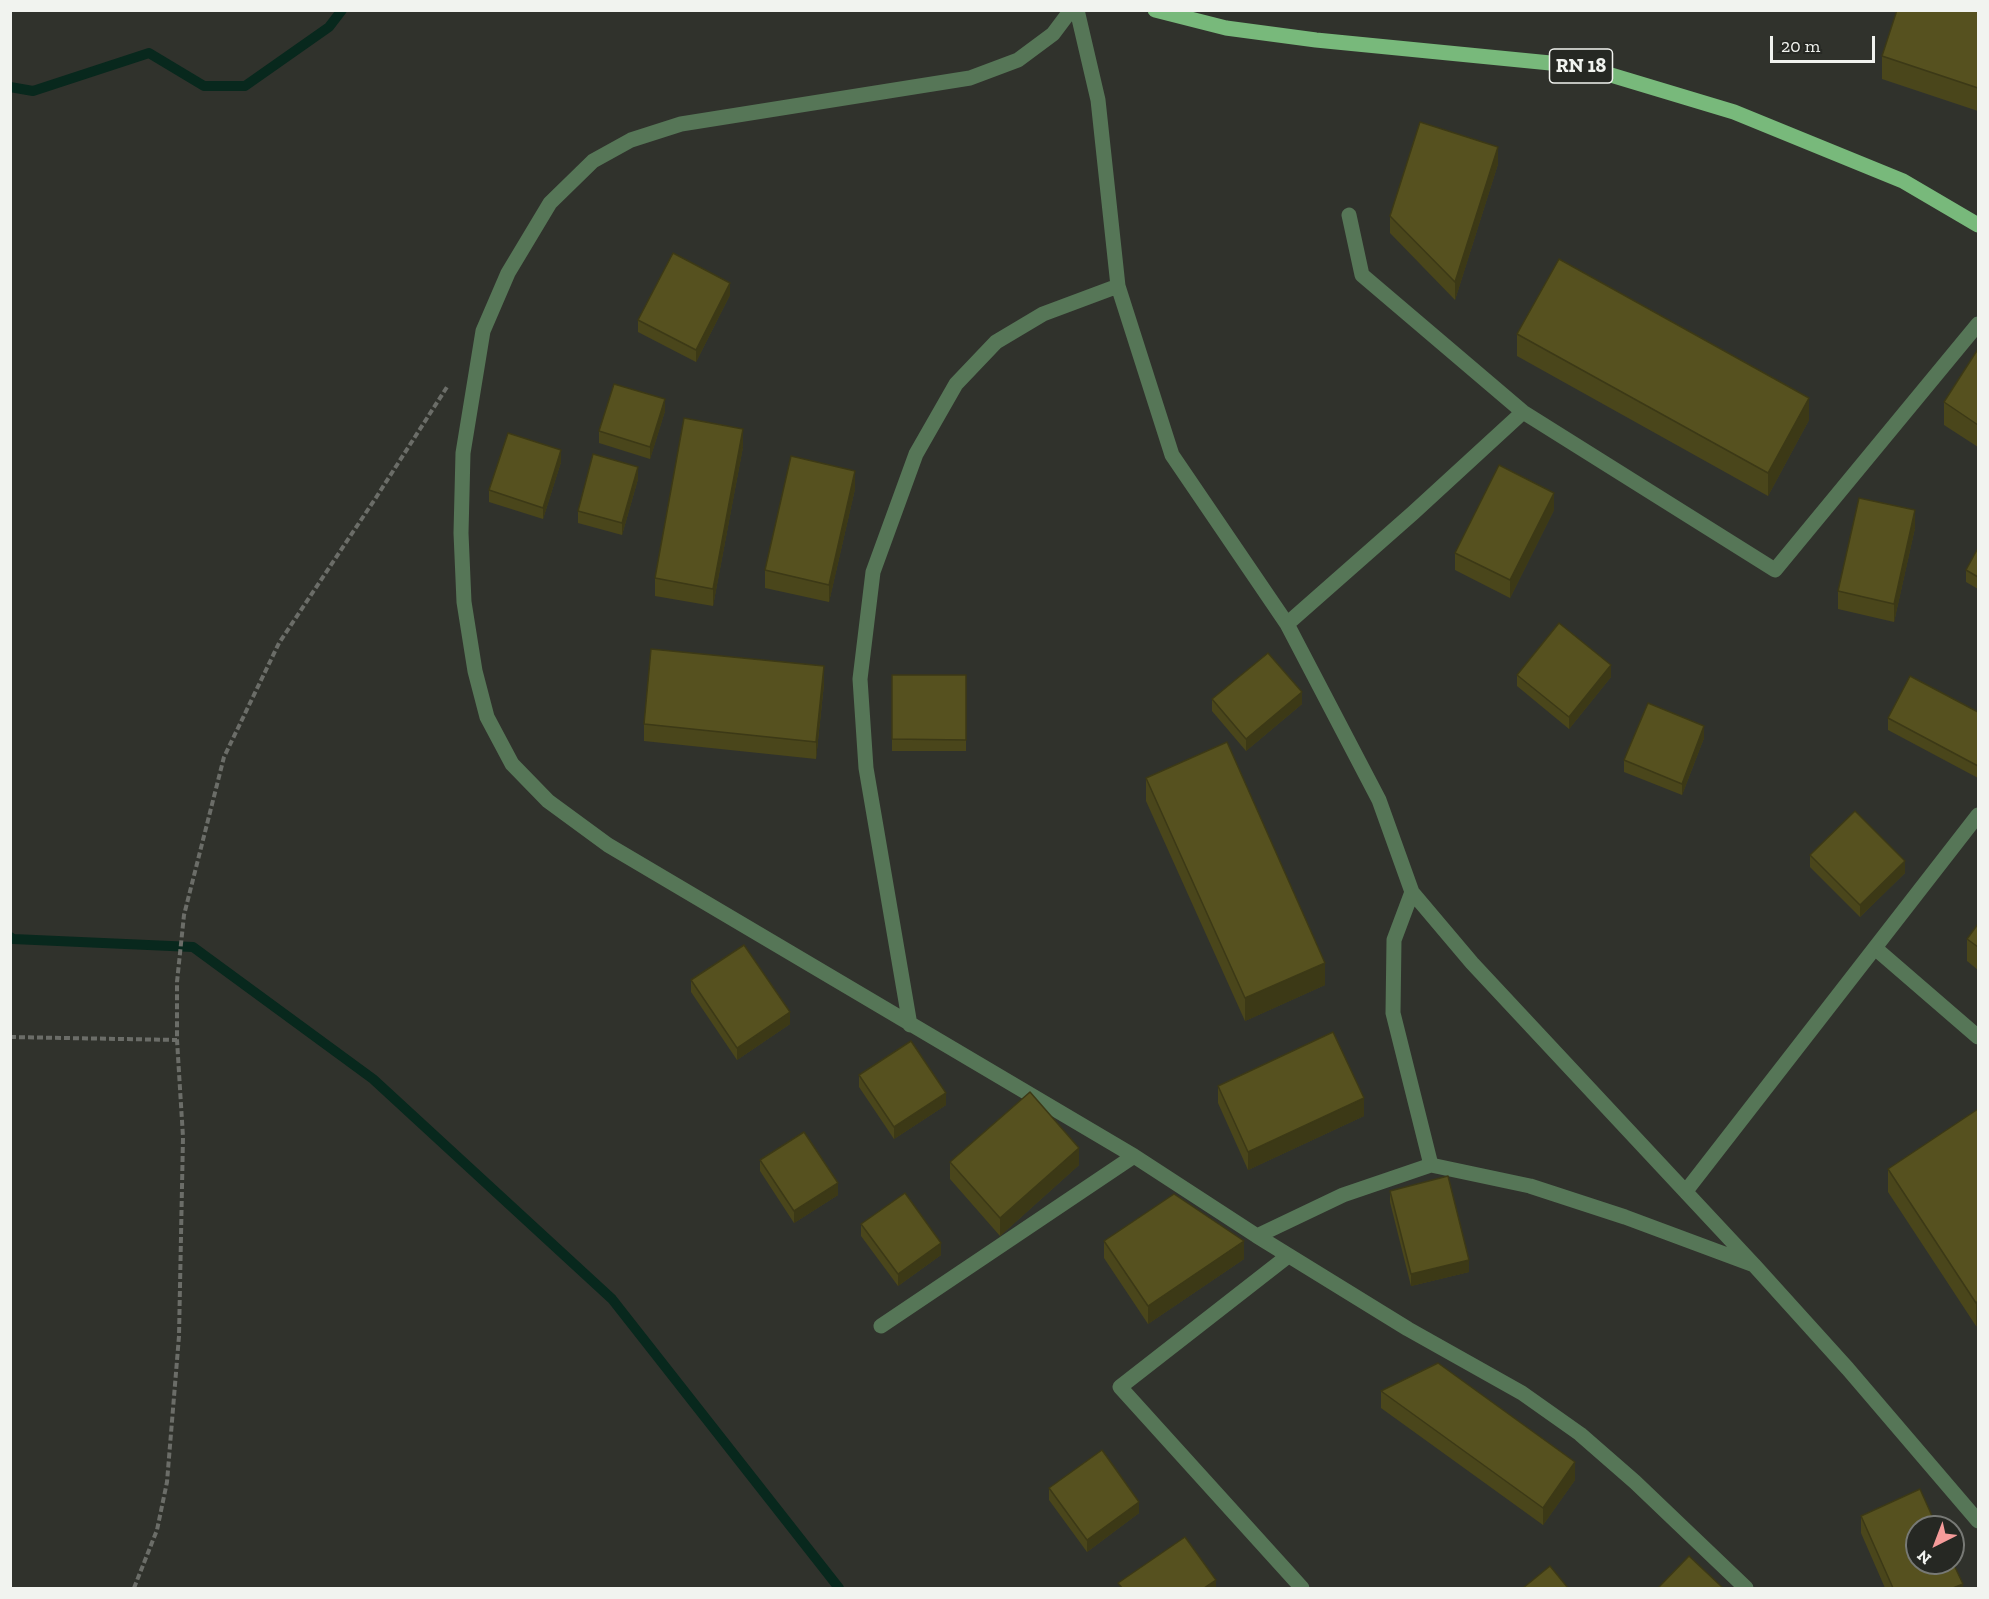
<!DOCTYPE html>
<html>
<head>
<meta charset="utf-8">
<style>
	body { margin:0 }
	#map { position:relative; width:1989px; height:1599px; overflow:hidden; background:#30322c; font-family:"Zilla Slab",serif }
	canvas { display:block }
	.frame { position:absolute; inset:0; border:12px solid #f1f3ef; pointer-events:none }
	.north { position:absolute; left:1905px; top:1515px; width:60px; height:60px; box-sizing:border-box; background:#262823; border:2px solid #777975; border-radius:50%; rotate:222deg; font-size:16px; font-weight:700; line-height:24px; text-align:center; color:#f1f3ef }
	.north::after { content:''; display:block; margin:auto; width:21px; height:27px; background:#f59b9a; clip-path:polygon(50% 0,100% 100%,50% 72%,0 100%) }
	.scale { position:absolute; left:1770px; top:36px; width:105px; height:27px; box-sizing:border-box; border:3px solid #f1f3ef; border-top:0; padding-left:8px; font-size:18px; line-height:21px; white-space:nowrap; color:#f1f3ef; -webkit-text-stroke:4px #262823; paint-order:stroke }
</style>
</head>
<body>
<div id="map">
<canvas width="1989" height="1599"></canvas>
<div class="frame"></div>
<div class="north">N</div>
<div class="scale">20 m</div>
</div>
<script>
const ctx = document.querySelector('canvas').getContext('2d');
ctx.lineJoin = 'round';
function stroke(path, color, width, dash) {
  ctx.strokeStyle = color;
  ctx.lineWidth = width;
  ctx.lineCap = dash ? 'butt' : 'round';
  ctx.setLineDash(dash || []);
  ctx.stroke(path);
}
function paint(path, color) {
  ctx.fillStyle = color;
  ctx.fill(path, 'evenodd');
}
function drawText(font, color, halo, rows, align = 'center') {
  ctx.font = font + ' "Zilla Slab",serif';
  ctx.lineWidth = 5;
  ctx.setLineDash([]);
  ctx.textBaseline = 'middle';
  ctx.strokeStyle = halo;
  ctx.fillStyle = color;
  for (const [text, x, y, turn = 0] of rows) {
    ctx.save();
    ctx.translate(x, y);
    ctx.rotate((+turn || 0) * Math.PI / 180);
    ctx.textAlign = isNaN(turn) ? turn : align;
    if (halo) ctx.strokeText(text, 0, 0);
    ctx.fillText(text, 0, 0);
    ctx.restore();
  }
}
stroke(new Path2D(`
	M10 87 33 91 149 53 204 86H245L329 27 342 10
	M10 937 13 939 193 947 373 1079 612 1299 839 1588`), '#08281d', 10);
stroke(new Path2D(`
	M10 1037 177 1040
	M134 1588 157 1530 167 1482 179 1336 183 1137 177 1040V982L184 915 224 757 279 643 377 496 447 387`), '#6b6d68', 4, [6, 3]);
stroke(new Path2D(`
	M1071 10 1053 34 1018 60 970 78 681 124 631 140 593 161 550 203 508 273 483 331 463 453 461 533 464 602 475 671 487 717 512 764 548 801 608 845 1134 1156 1257 1236 1408 1329 1522 1393 1580 1434 1635 1482 1746 1588
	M1077 10 1098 100 1118 286 1172 455 1287 624 1379 800 1412 892 1472 963 1754 1265
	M1349 215 1362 275 1523 412 1775 570 1978 324
	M1287 624 1413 513 1523 412
	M1412 892 1394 940 1393 1013 1431 1165
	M1875 948 1978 1037
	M910 1025 866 768 860 679 873 572 916 454 956 384 996 342 1043 314 1118 286
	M1686 1191 1978 815
	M1257 1236 1343 1195 1431 1165 1530 1186 1625 1217 1754 1265 1848 1369 1978 1521
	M1288 1256 1120 1387 1302 1588
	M881 1326 1134 1156`), '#567657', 15);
stroke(new Path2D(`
	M1155 10 1226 28 1316 40 1581 66 1734 112 1903 181 1978 225`), '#78b97b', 15);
paint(new Path2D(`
	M1978 10V111L1882 79V56Z
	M1498 164 1455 300 1390 233V216Z
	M730 295 696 362 638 332V320Z
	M1517 334 1809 420 1768 496 1517 356Z
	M1978 349V447L1944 425V402Z
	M665 411 650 459 599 443V431Z
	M743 447 713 606 655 596V578Z
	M561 462 543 519 489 502V490Z
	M638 479 622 535 578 523V511Z
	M855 489 829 602 765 588V570Z
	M1554 510 1510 598 1455 570V553Z
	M1915 528 1894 622 1838 609V591Z
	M1978 548V589L1966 582V570Z
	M892 675H966V751H892Z
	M1517 675 1611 677 1569 729 1517 686Z
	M824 684 816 759 644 741V724Z
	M1212 699 1302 704 1246 751 1212 711Z
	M1978 712V778L1888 730V718Z
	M1704 738 1682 795 1624 772V760Z
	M1146 778 1325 985 1245 1021 1146 801Z
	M1810 855 1905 873 1860 917 1810 867Z
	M1978 924V970L1967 961V939Z
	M691 980 790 1024 737 1060 691 992Z
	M859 1075 946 1105 894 1139 859 1087Z
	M1218 1086 1364 1116 1248 1170 1218 1103Z
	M1978 1109V1324L1976 1326 1888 1192V1169Z
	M760 1160 838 1195 794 1223 760 1171Z
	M950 1162 1079 1165 1000 1236 950 1179Z
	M1390 1191 1469 1272 1411 1286 1390 1202Z
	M861 1224 941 1255 898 1286 861 1236Z
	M1104 1241 1244 1259 1148 1324 1104 1258Z
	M1381 1391 1575 1480 1543 1525 1381 1408Z
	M1049 1488 1139 1513 1087 1552 1049 1500Z
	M1861 1516 1963 1588H1885L1861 1533Z`), '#4a461b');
paint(new Path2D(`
	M1498 147V164L1455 300V282Z
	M730 283V295L696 362V350Z
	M1809 398V420L1768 496V473Z
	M665 399V411L650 459V447Z
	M743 429V447L713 606V589Z
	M561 450V462L543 519V508Z
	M638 467V479L622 535V523Z
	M855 471V489L829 602V585Z
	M1554 493V510L1510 598V580Z
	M1915 510V528L1894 622V604Z
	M1611 665V677L1569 729V717Z
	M824 666V684L816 759V742Z
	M1302 692V704L1246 751V739Z
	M1704 726V738L1682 795V784Z
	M1905 861V873L1860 917V905Z
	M1325 963V985L1245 1021V998Z
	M790 1012V1024L737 1060V1048Z
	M946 1093V1105L894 1139V1127Z
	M1364 1098V1116L1248 1170V1152Z
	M1079 1148V1165L1000 1236V1218Z
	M838 1183V1195L794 1223V1211Z
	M1244 1241V1259L1148 1324V1306Z
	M941 1243V1255L898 1286V1274Z
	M1469 1260V1272L1411 1286V1274Z
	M1978 1301V1324L1976 1326V1303Z
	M1575 1462V1480L1543 1525V1508Z
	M1139 1502V1513L1087 1552V1540Z
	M1216 1580V1588H1204Z
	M1963 1584V1588H1953Z`), '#3c3916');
const building = new Path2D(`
	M1897 10H1978V88L1882 56Z
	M1420 122 1498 147 1455 282 1390 216Z
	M673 253 730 283 696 350 638 320Z
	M1559 259 1809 398 1768 473 1517 334Z
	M1978 349V425L1944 402Z
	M614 384 665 399 650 447 599 431Z
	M684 418 743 429 713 589 655 578Z
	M508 433 561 450 543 508 489 490Z
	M593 454 638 467 622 523 578 511Z
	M791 456 855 471 829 585 765 570Z
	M1499 465 1554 493 1510 580 1455 553Z
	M1859 498 1915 510 1894 604 1838 591Z
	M1978 548V577L1966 570Z
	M1559 623 1611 665 1569 717 1517 675Z
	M651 649 824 666 816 742 644 724Z
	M1268 653 1302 692 1246 739 1212 699Z
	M892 675H966V740L892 739Z
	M1910 676 1978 712V766L1888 718Z
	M1648 703 1704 726 1682 784 1624 760Z
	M1227 742 1325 963 1245 998 1146 778Z
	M1855 811 1905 861 1860 905 1810 855Z
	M1978 924V947L1967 939Z
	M744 945 790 1012 737 1048 691 980Z
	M1333 1032 1364 1098 1248 1152 1218 1086Z
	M911 1041 946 1093 894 1127 859 1075Z
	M1030 1092 1079 1148 1000 1218 950 1162Z
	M1978 1109V1301L1976 1303 1888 1169Z
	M804 1132 838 1183 794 1211 760 1160Z
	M1448 1176 1469 1260 1411 1274 1390 1191Z
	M905 1193 941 1243 898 1274 861 1224Z
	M1174 1194 1244 1241 1148 1306 1104 1241Z
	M1438 1363 1575 1462 1543 1508 1381 1391Z
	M1102 1450 1139 1502 1087 1540 1049 1488Z
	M1920 1489 1937 1527H1917V1563H1953L1963 1584 1953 1588H1893L1861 1516Z
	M1185 1537 1216 1580 1204 1588H1122L1118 1583Z
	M1689 1556 1723 1588H1658Z
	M1550 1566 1568 1588H1523Z`);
paint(building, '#56511f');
stroke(building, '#3c3916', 1.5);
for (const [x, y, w] of [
	[1581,66,63]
]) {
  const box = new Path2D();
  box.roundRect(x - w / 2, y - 17, w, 34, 4.5);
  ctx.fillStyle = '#262823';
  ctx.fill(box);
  stroke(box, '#f1f3ef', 1.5);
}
drawText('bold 20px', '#f1f3ef', null, [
	["RN 18",1581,66]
]);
</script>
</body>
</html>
